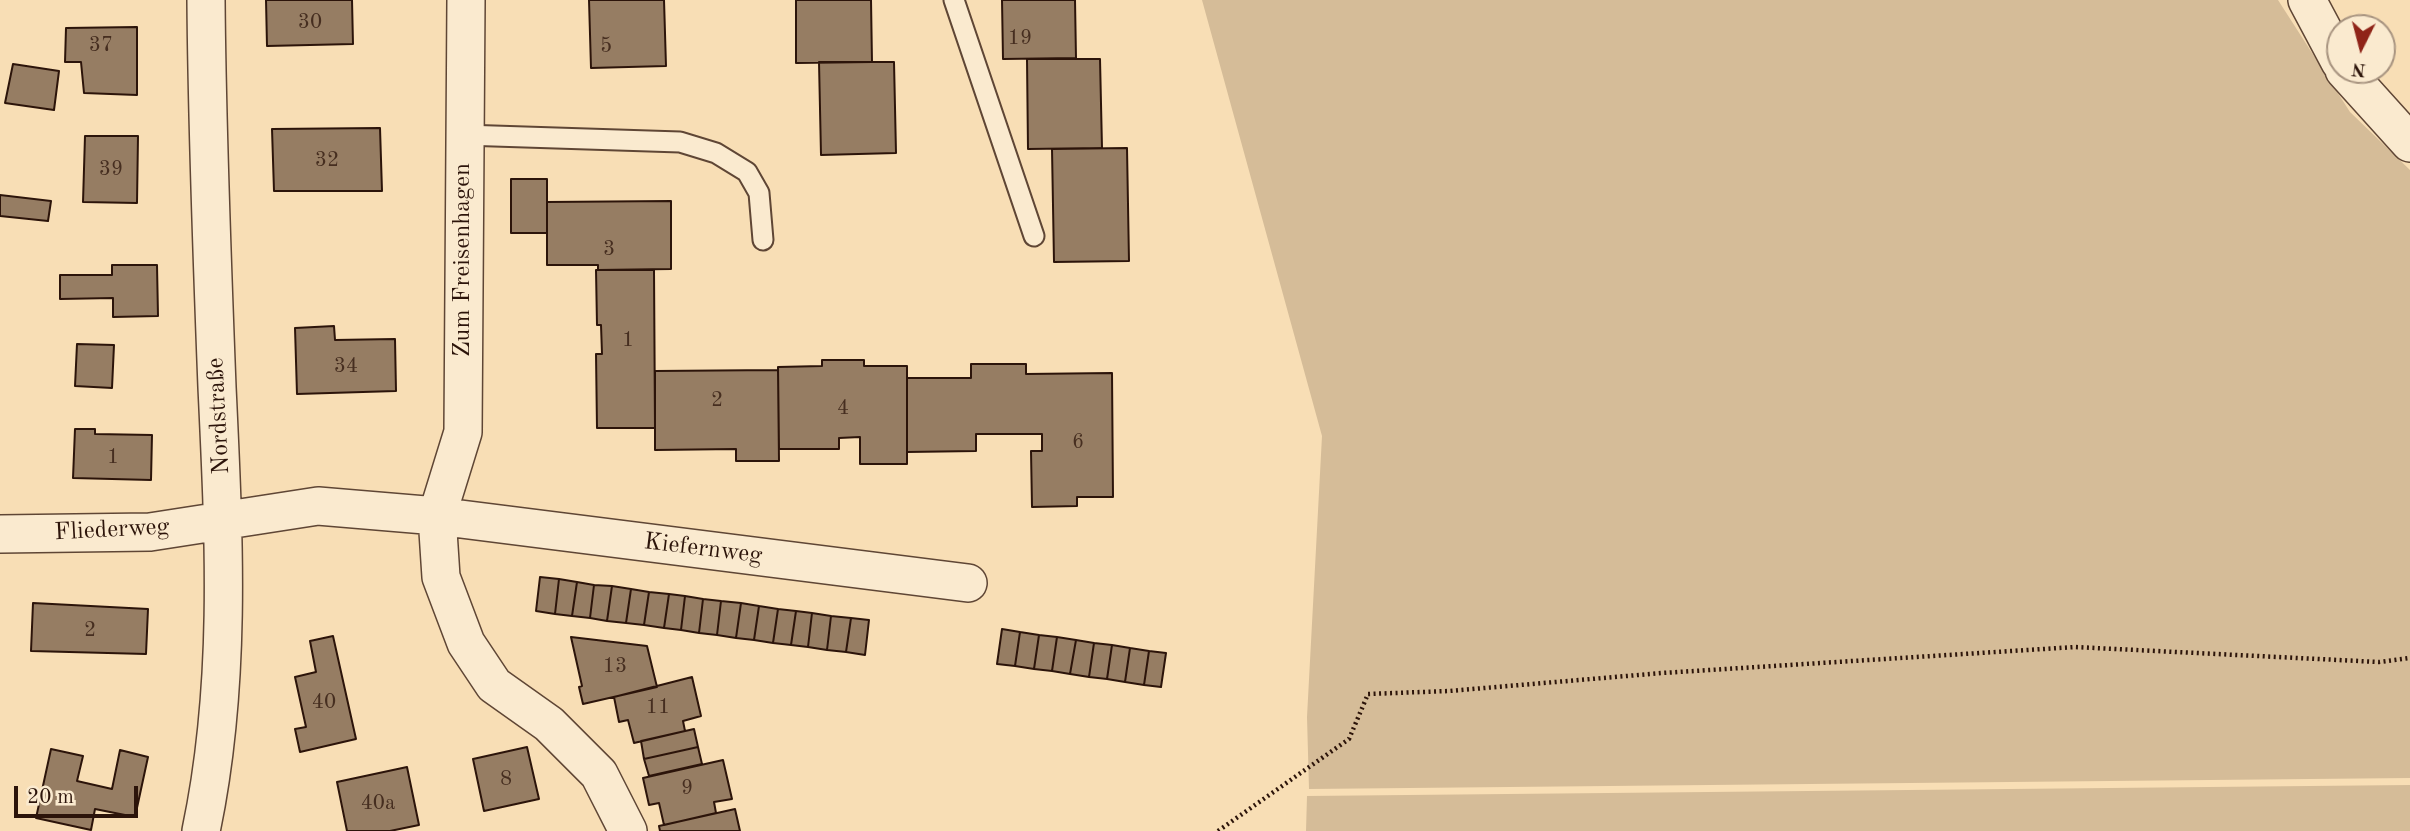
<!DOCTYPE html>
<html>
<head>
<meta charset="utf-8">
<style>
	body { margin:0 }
	#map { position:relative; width:2410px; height:831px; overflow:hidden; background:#f8deb5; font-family:"Old Standard TT",serif }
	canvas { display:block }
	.north { position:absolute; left:2326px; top:14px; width:70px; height:70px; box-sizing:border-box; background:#faeacf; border:2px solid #a89480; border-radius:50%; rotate:186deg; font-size:19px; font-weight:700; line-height:28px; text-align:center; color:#2c140a }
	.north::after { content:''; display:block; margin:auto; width:24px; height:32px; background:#8f2418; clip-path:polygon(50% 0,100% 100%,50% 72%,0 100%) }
	.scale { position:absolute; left:14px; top:786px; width:124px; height:32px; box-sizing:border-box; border:4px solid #2c140a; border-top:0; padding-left:9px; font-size:21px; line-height:24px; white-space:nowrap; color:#2c140a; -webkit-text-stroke:5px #faeacf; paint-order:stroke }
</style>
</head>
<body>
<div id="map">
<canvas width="2410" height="831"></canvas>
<div class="north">N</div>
<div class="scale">20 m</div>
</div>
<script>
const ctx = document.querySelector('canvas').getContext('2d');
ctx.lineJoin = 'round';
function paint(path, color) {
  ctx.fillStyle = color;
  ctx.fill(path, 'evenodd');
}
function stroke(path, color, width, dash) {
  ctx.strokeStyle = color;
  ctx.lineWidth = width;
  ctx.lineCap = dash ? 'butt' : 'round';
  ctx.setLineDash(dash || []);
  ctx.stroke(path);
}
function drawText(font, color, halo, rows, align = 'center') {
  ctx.font = font + ' "Old Standard TT",serif';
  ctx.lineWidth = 7;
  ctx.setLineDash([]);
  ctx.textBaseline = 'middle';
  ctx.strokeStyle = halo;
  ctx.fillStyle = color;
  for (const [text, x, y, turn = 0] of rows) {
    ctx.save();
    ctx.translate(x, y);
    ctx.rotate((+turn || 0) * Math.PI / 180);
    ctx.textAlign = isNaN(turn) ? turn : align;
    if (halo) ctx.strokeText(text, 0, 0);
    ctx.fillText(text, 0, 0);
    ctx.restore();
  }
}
paint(new Path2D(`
	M1202 0H2278L2350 112 2410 170V778L1309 789 1307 717 1322 436Z
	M2410 785V831H1306L1307 796Z`), '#d5bc98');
const building = new Path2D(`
	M266 0H352L353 44 267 46Z
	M589 0H664L666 66 591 68Z
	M796 0H871L872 62 796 63Z
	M1002 0H1075L1076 58 1003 59Z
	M137 27V95L84 93 81 62H65L66 28Z
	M1027 59H1100L1102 148 1028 149Z
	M819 62H894L896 153 821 155Z
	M13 64 59 71 54 110 5 103Z
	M380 128 382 191H274L272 129Z
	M85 136H138L137 203 83 202Z
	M1127 148 1129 261 1054 262 1052 149Z
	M511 179H547V233H511Z
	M0 195 51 201 48 221 0 216Z
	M671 201V269L598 270V265H547V202Z
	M112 265H157L158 316 113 317V298L60 299V275H112Z
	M596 270H654L655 428H597L596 354H602L601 325H597Z
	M334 326 335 340 395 339 396 391 297 394 295 328Z
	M77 344 114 345 112 388 75 386Z
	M822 360H864V366H907V464H860V437L839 438V449H779L778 367 822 366Z
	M971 364H1026V374L1112 373 1113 497H1077V506L1032 507 1031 451H1042V434H976V451L907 452V378H971Z
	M778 370 779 461H736V449L655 450V371Z
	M75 429H95V434L152 435 151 480 73 478Z
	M540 577 559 579 555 614 536 611Z
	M559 579 577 582 572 616 555 614Z
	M577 582 594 585 590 618 572 616Z
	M594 585 612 586 607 621 590 618Z
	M612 586 631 589 626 623 607 621Z
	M631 589 649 592 644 625 626 623Z
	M649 592 669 594 664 628 644 625Z
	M669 594 685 596 681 630 664 628Z
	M685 596 703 599 699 633 681 630Z
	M703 599 721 601 717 635 699 633Z
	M721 601 741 603 736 638 717 635Z
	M33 603 148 609 146 654 31 651Z
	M741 603 759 606 754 640 736 638Z
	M759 606 778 609 773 643 754 640Z
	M778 609 796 611 791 645 773 643Z
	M796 611 812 613 808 647 791 645Z
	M812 613 831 616 827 650 808 647Z
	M831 616 851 618 846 652 827 650Z
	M851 618 869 620 865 655 846 652Z
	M1002 629 1020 632 1015 666 997 664Z
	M1020 632 1039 635 1034 669 1015 666Z
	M1039 635 1057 637 1052 671 1034 669Z
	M333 636 356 739 300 752 295 729 306 727 295 677 316 672 310 641Z
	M571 637 647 646 657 687 583 704 579 687 582 686Z
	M1057 637 1076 640 1070 674 1052 671Z
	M1076 640 1094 643 1089 677 1070 674Z
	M1094 643 1112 645 1107 679 1089 677Z
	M1112 645 1130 648 1125 682 1107 679Z
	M1130 648 1149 651 1144 685 1125 682Z
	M1149 651 1166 653 1161 687 1144 685Z
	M692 677 701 716 683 721 685 731 634 743 628 720 619 722 614 697Z
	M694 729 698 747 644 759 641 741Z
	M527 747 539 799 484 811 473 759Z
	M698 747 702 764 649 776 644 759Z
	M51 749 83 756 77 781 112 789 120 750 148 757 135 817 95 809 91 830 36 818Z
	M723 760 732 799 714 802 716 813 664 825 659 803 649 805 643 778Z
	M407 767 419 825 390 831H347L337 782Z
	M735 809 740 831H660L659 826Z`);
paint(building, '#967d63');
stroke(building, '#2c140a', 2);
const service = new Path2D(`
	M954 0 1034 236
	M463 135 680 142 716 153 747 172 759 193 763 240`);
const minor = new Path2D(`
	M466 0 463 432 437 516 441 577 466 643 494 685 549 724 599 774 628 831
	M2307 0 2340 62
	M2344 70 2410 143
	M0 534 150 532 318 506 437 516 968 583
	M201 831C232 684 224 536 217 387 212 258 207 129 206 0`);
stroke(service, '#5f4635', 23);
stroke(minor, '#5f4635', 40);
stroke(new Path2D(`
	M1218 831 1349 739 1368 694 1449 691 1662 673 2075 647 2379 662 2410 658`), '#2c140a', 4.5, [2, 3.5]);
stroke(service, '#faeacf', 19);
stroke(minor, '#faeacf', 37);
drawText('21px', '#462e20', null, [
	["30",310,22],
	["19",1020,38],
	["37",101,45],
	["5",606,46],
	["32",327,160],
	["39",111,169],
	["3",609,249],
	["1",628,340],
	["34",346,366],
	["2",717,400],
	["4",843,408],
	["6",1078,442],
	["1",113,457],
	["2",90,630],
	["13",615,666],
	["40",324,702],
	["11",658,707],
	["8",506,779],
	["9",687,788],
	["40a",378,803]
]);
drawText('24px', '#2c140a', '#faeacf', [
	["Zum Freisenhagen",463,260,-90],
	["Nordstraße",219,416,-93],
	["Fliederweg",112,530,-3],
	["Kiefernweg",703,549,7]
]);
</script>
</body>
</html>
